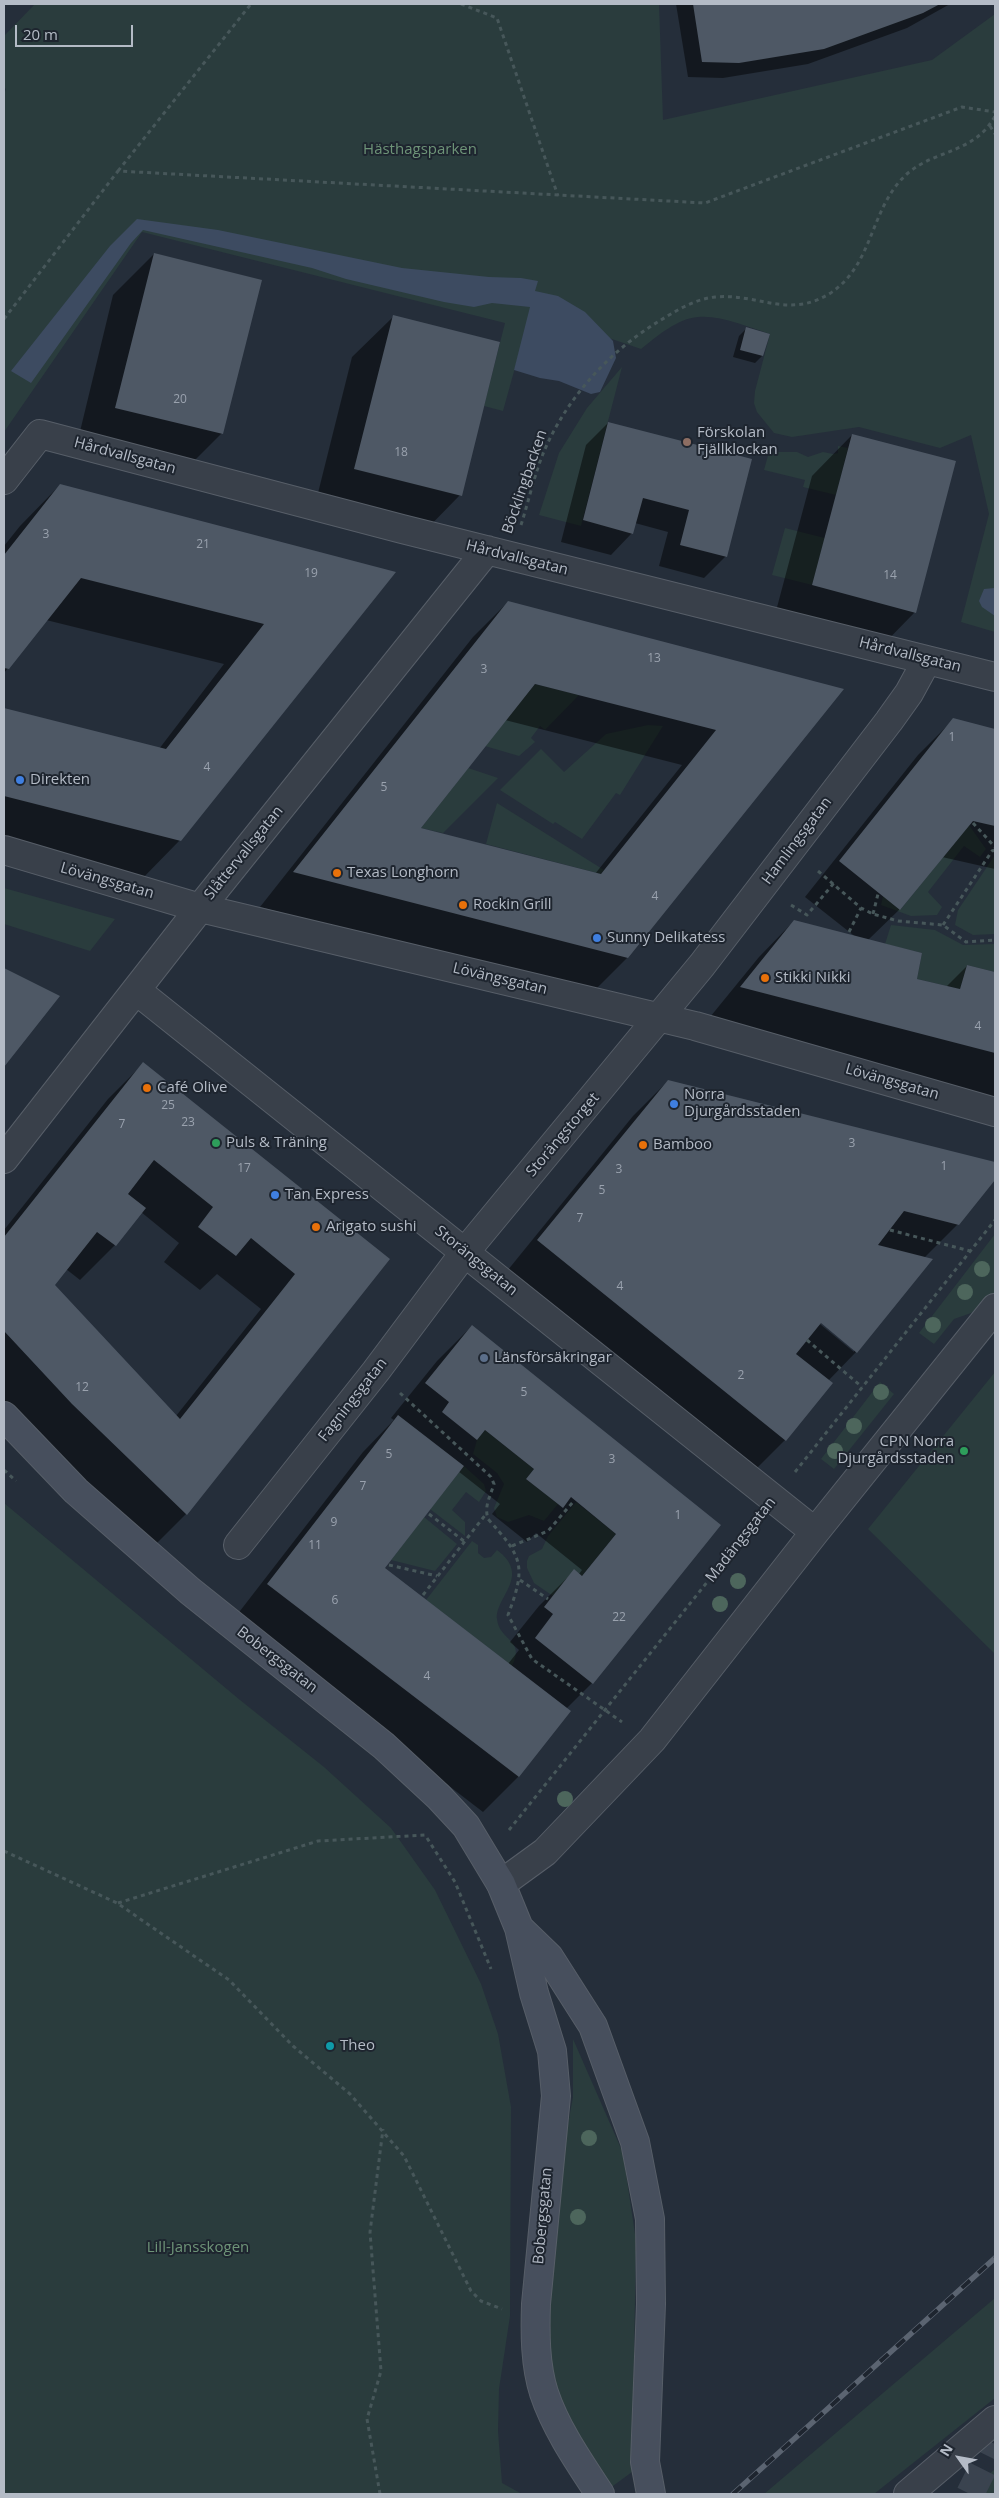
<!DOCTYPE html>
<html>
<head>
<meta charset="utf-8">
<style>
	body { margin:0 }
	#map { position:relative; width:999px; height:2498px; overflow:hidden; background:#252e3a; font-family:"Open Sans",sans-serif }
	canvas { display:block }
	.frame { position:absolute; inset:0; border:5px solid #b4bbc6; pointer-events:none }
	.north { position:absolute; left:934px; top:2433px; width:50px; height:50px; -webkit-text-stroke:4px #1e252f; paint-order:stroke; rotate:302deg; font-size:14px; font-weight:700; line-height:20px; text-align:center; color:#b4bbc6 }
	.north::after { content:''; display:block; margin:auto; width:18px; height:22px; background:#b4bbc6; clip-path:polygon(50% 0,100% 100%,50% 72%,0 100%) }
	.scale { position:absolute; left:15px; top:25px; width:118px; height:22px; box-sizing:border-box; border:2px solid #b4bbc6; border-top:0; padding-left:6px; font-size:15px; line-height:18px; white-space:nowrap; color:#b4bbc6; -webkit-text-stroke:4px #1e252f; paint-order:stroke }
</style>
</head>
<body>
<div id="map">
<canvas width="999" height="2498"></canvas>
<div class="frame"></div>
<div class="north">N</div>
<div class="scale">20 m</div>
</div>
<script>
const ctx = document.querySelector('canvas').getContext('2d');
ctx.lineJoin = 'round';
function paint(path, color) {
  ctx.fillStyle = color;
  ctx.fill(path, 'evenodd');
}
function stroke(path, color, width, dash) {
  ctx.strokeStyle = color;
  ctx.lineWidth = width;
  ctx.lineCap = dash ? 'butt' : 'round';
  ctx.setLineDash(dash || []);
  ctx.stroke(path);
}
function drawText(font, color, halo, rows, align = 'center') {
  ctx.font = font + ' "Open Sans",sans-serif';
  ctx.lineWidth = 4;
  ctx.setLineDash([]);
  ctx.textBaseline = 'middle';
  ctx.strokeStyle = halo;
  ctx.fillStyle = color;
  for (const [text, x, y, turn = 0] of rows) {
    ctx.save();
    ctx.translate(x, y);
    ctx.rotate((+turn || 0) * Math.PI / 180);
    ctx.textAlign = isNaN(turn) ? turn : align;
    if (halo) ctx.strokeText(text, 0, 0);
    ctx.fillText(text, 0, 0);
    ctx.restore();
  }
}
paint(new Path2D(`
	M35 4H659L663 120 932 60 995 14V632L961 622 989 514 971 435 940 448 859 427 792 437 774 433 757 412 754 403 755 391 770 334C748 327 721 315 698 317 678 318 656 337 641 349L571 325 526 328 503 411 484 406 505 323 142 232 4 432V94L6 89 4 87V36Z
	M622 367 581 526 539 515 559 453 587 408Z
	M838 446 848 448 836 495 803 487 805 480 764 470 769 452H797L808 457 823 452 833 454 838 453Z
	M785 528 825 538 812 585 772 575Z
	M535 684 579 695 545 730 540 726 531 738 535 742 519 756 485 746Z
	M648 725 663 726 620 795 616 793 582 839 555 822 553 824 500 790 541 749 564 772 606 734Z
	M468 768 498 778 443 833 421 828Z
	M497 803 604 870 601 874 486 844Z
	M969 825 986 849 980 857 964 846 928 892 942 907 937 915 911 916 881 905 883 896 901 909Z
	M995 855V934L973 935 955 925 958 910Z
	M4 888 115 919 90 951 4 924Z
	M891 925 935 930 963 945 995 944V972L967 965 960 989 917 979 922 953 885 944Z
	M995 1234V1298L974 1312 954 1319 934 1344 919 1333Z
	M995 1372V1654L868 1529Z
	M880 1382 894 1394 834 1469 821 1459Z
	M485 1430 534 1469 526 1479 558 1504 544 1521 529 1515 508 1522 497 1517 494 1508 504 1484 497 1473 473 1454 477 1440Z
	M464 1466 484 1484 486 1491 479 1502 466 1492 452 1510 465 1522V1536L430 1509Z
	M576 1502 616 1534 582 1576 575 1570 553 1596 534 1583 527 1568V1561L529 1556 542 1549 548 1536Z
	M4 1503 240 1700 324 1767 391 1828 435 1890 481 1984 498 2034 511 2107 510 2316 499 2389 498 2431 502 2483 522 2494H4Z
	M424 1517 457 1544 435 1571 391 1560Z
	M472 1541 478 1545V1553L484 1558 491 1557 497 1550C532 1576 495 1597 497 1619 499 1641 526 1639 512 1666L426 1600Z
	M573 2039 623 2153 636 2241 632 2472 602 2494H583L563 2464 548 2409 544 2330 556 2190 573 2097Z
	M995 2298V2398L874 2494H764Z
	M995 2469V2494H965Z`), '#2a3c3d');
paint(new Path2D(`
	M137 219 218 230 402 268 489 277 521 278 538 281 535 291 558 296 585 312 613 341 616 358 600 392 591 394 559 381 540 378 514 370 530 307 492 303 474 307 444 302 346 279 312 268 143 230 131 243 31 383 11 371 110 246Z
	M995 588V616L982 607 979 601 984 589Z`), '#3d4b61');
paint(new Path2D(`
	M676 4H950L907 28 808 64 723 78 688 77Z
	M154 254 222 433 181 474 76 448 113 295Z
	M393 317 460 495 420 536 314 509 352 357Z
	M747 328 762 356 755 363 733 357 739 336Z
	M608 423 751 460 726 556 704 578 659 566 668 532 635 523 632 533 611 555 561 542 586 445Z
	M852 435 915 612 875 653 772 626 812 476Z
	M60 485 393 572 180 840 140 881 4 847V710L159 749 224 664 46 620 4 673V546L20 526Z
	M508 602 841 690 627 958 592 993 260 907 473 637ZM505 720 682 765 595 874 419 828Z
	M953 720 995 730V869L942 857 900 909 868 940 916 980 946 987 967 966 995 974V1097L706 1022 759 957 794 921 857 938 805 897 918 755Z
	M4 970 58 997 4 1065Z
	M143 1064 389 1259 186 1514 151 1549 4 1403V1230L108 1099ZM141 1212 179 1243 164 1262 200 1290 217 1274 261 1309 176 1416 54 1285 66 1269 80 1280 115 1245Z
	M668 1081 995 1163V1179L958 1224 924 1258 856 1352 828 1381 785 1440 750 1475 503 1276 633 1116ZM817 1318 854 1349V1352L815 1320Z
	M472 1326 719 1525 592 1683 566 1709 569 1711 518 1777 483 1812 233 1620 363 1452 394 1420 391 1418 437 1361ZM458 1471 500 1504 492 1514 527 1542 536 1533 582 1570 579 1574 574 1571 539 1606 510 1642 519 1650 508 1664 383 1568Z`), '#0007');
paint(new Path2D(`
	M693 4H940L923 13 824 49 739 63 702 62Z
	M154 253 262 280 223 434 115 408Z
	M393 315 500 342 462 496 354 469Z
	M746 327 770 334 763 356 740 350Z
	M608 422 752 459 727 557 680 545 689 510 643 498 633 534 583 520Z
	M852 434 956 461 916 613 812 585Z
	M60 484 396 572 181 841 4 796V708L166 749 264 624 81 578 9 669 4 668V555Z
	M508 601 844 689 628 958 293 872ZM535 684 716 730 601 874 421 828Z
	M953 718 995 729V826L973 821 900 910 839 861Z
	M794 920 922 953 917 979 960 989 967 965 995 972V1053L740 987Z
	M4 968 60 996 4 1067Z
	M143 1062 390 1259 187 1515 72 1404 4 1331V1237ZM154 1160 213 1207 198 1227 236 1256 251 1238 295 1274 180 1419 55 1285 97 1232 116 1246 146 1208 128 1194Z
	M668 1080 995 1162V1180L959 1225 904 1211 878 1245 933 1259 857 1353 821 1323 796 1354 833 1383 786 1441 537 1240Z
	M472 1325 721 1525 593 1684 535 1638 553 1614 544 1607 574 1569 582 1576 616 1534 571 1497 563 1508 558 1504 526 1479 534 1469 485 1430 477 1440 442 1412 449 1402 425 1383Z
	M398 1415 464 1466 385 1568 571 1711 519 1777 267 1584Z`), '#4e5865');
stroke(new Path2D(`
	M970 2494 995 2444`), '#3a434f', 28, [28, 14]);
const street = new Path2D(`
	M4 480 40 434 402 529 995 677
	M4 850 200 908 695 1026 995 1112
	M137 991 815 1532
	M4 1159 200 908 487 550
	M238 1545 376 1371 465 1252 702 965 889 721 909 693 927 660
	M501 1884 545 1852 652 1740 815 1532 995 1308
	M908 2494 995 2420`);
const secondary = new Path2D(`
	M4 1416 76 1491 190 1591 384 1746 439 1797 466 1826 501 1884 519 1928 534 1993 552 2051 556 2096 536 2304C535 2333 535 2365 544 2393 556 2429 579 2462 600 2494
	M519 1928 549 1957 593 2026 635 2142 650 2219 651 2304 645 2462 651 2494`);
stroke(street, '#575e68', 30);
stroke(secondary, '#575e68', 30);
stroke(new Path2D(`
	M461 4 497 18 558 196
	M990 126 995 134
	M118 171 251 4
	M4 319 118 171 705 203 962 107 995 112
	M521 525C529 500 535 472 545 449 568 397 608 353 656 323 674 312 694 299 715 297 758 293 787 319 829 294 875 265 869 207 908 173 937 149 975 153 995 116
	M973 823 995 847
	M818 871 861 908 873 914 898 921 943 925 966 942 995 940
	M791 905 807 915 834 883
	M873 914 878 894
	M943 925 992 851 995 850
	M849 932 861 908
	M890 1230 970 1251
	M807 1340 862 1387
	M400 1393 491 1477 494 1484C490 1497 484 1506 488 1519 522 1557 527 1565 508 1615L532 1659 622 1722
	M4 1470 16 1481
	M795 1472 995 1220
	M429 1514 465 1542
	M512 1546 548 1531 573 1502
	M389 1565 437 1576
	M520 1580 548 1599
	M423 1595 486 1514
	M509 1830 752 1526
	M427 1838 455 1882 491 1969
	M4 1851 117 1903 229 1980 293 2046 350 2094 404 2156 471 2291 481 2301 502 2309
	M118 1903 318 1841 425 1835
	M380 2494 367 2419 381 2371 370 2232 383 2129`), '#47575a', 3, [4, 4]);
stroke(street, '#39404a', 28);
stroke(secondary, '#474f5d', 28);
const rail = new Path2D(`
	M733 2494 995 2258`);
stroke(rail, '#5b6471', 5.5);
stroke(rail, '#1e252f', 4, [11]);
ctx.fillStyle = '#4d665c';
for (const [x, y] of [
	[982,1269],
	[965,1292],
	[933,1325],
	[881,1392],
	[854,1426],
	[835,1451],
	[738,1581],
	[720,1604],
	[565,1799],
	[589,2138],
	[578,2217]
]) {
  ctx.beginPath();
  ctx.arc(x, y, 8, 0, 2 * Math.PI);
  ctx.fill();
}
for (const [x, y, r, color] of [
	[687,442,5,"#8d6e63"],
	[20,780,5,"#3f7fe0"],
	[337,873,5,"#e8710a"],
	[463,905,5,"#e8710a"],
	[597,938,5,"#3f7fe0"],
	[765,978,5,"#e8710a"],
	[147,1088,5,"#e8710a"],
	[674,1104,5,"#3f7fe0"],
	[216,1143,5,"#2e9e5b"],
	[643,1145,5,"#e8710a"],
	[275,1195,5,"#3f7fe0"],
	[316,1227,5,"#e8710a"],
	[484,1358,5,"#5c6f8a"],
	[964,1451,5,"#2e9e5b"],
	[330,2046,5,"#0f9aa8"]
]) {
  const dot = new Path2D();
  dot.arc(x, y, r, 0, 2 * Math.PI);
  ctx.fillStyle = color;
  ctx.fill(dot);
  stroke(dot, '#1e252f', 2);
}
drawText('12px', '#9aa2ae', null, [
	["20",180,400],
	["18",401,453],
	["3",46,535],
	["21",203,545],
	["19",311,574],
	["14",890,576],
	["13",654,659],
	["3",484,670],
	["1",952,738],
	["4",207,768],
	["5",384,788],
	["4",655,897],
	["4",978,1027],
	["25",168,1106],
	["23",188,1123],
	["7",122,1125],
	["3",852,1144],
	["1",944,1167],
	["17",244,1169],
	["3",619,1170],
	["5",602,1191],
	["7",580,1219],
	["4",620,1287],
	["2",741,1376],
	["12",82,1388],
	["5",524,1393],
	["5",389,1455],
	["3",612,1460],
	["7",363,1487],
	["1",678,1516],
	["9",334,1523],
	["11",315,1546],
	["6",335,1601],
	["22",619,1618],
	["4",427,1677]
]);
drawText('15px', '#6e9478', '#1e252f', [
	["Hästhagsparken",420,150],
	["Lill-Jansskogen",198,2248]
]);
drawText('15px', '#b4bbc6', '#1e252f', [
	["Förskolan",697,433],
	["Fjällklockan",697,450],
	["Direkten",30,780],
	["Texas Longhorn",347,873],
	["Rockin Grill",473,905],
	["Sunny Delikatess",607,938],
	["Stikki Nikki",775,978],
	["Café Olive",157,1088],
	["Norra",684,1095],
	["Djurgårdsstaden",684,1112],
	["Puls & Träning",226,1143],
	["Bamboo",653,1145],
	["Tan Express",285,1195],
	["Arigato sushi",326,1227],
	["Länsförsäkringar",494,1358],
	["CPN Norra",954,1442,"right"],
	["Djurgårdsstaden",954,1459,"right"],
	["Theo",340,2046]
], 'left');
drawText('15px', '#b4bbc6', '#1e252f', [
	["Hårdvallsgatan",125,456,15],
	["Böcklingbacken",525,482,-71],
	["Hårdvallsgatan",517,558,14],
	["Hårdvallsgatan",910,655,14],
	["Hamlingsgatan",797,841,-53],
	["Slåttervallsgatan",244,853,-51],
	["Lövängsgatan",107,881,16],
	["Lövängsgatan",500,979,13],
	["Lövängsgatan",892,1082,16],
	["Storängstorget",563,1135,-50],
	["Storängsgatan",476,1261,39],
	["Fagningsgatan",353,1400,-52],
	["Madängsgatan",741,1540,-52],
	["Bobergsgatan",277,1660,38],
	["Bobergsgatan",543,2216,-85]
]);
</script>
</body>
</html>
